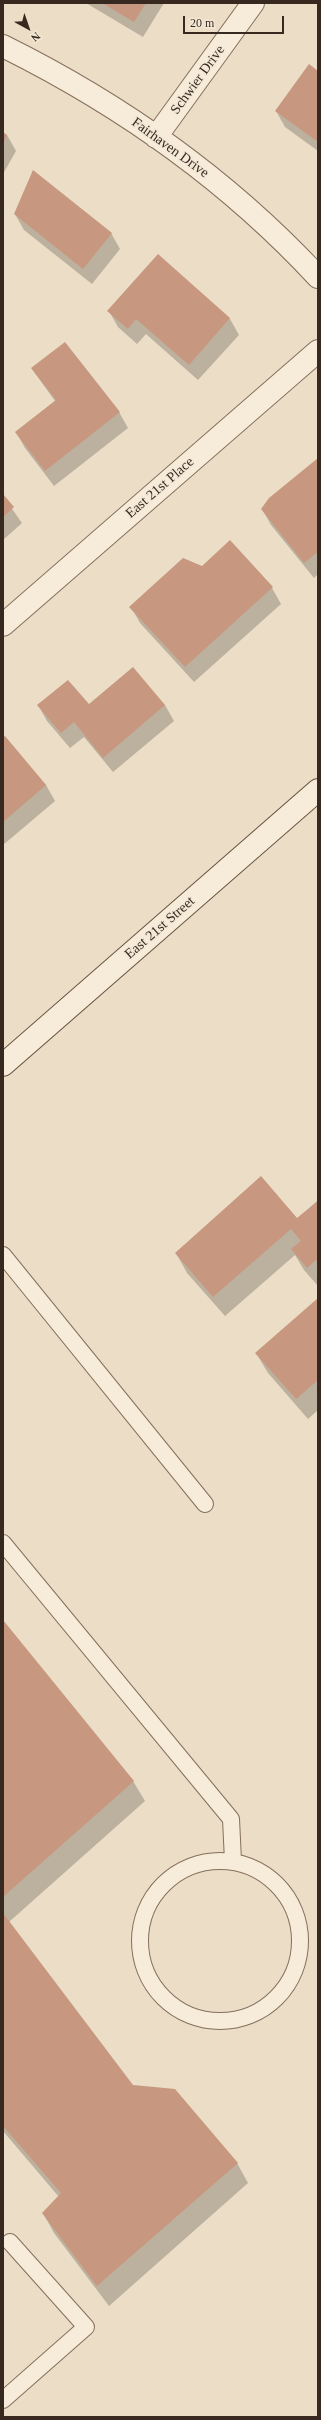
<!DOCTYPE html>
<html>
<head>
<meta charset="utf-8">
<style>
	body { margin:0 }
	#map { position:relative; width:321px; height:2420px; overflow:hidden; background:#ebddc6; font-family:"Times New Roman",serif }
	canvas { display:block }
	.frame { position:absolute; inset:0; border:4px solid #372920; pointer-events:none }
	.north { position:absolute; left:8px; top:8px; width:40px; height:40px; -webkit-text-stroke:3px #f3e8d5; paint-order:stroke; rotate:140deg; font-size:11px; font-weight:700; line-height:16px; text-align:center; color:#372920 }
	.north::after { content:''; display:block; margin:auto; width:14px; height:18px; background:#372920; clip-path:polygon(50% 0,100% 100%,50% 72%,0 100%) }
	.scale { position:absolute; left:183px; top:16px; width:101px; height:18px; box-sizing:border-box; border:2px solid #372920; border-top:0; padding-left:5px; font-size:12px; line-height:14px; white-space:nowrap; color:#372920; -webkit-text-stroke:3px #f3e8d5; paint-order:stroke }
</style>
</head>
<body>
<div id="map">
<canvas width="321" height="2420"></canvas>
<div class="frame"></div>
<div class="north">N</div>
<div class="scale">20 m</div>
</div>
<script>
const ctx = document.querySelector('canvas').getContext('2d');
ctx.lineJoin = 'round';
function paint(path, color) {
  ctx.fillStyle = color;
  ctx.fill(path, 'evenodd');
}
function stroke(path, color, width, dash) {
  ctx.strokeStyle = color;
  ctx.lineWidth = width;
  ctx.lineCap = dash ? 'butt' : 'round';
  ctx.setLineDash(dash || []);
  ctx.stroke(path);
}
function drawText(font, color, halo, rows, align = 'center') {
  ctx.font = font + ' "Times New Roman",serif';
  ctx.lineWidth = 3;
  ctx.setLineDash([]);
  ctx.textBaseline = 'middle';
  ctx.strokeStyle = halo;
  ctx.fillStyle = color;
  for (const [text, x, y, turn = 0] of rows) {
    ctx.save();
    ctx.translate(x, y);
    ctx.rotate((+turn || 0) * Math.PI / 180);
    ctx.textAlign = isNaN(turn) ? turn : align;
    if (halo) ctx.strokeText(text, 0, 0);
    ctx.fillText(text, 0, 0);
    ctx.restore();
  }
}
paint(new Path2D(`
	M86 3H164L143 37Z
	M318 72V151L285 127 276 111Z
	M3 133 7 135 16 151 3 174Z
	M15 214 111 233 120 249 92 284 24 230Z
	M158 255 230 319 239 335 198 380 146 334 137 344 118 327 109 311Z
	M32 369 119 412 128 428 54 486 25 448 16 432 55 401Z
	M318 459V574L314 578 271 525 262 509Z
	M3 496 22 523 3 540Z
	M230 541 272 588 281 604 194 682 140 623 131 607 202 567Z
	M38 705H165L174 721 113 772 84 737 70 748 47 721Z
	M5 737 46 785 55 801 3 845Z
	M317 1201 318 1286 304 1270 295 1255 225 1316 187 1273 176 1253 297 1219Z
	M318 1299V1410L308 1419 268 1373 256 1353Z
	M3 1622 133 1781 145 1801 9 1922 133 2086 237 2163 248 2183 109 2306 54 2233 43 2213 59 2197 3 2131Z`), '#0003');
paint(new Path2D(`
	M102 3H146L134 22Z
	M309 64 318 71V142L275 111Z
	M3 132 7 135 3 143Z
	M33 170 112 233 83 269 14 214Z
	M158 254 230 318 189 365 136 319 128 329 107 311Z
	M65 342 120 412 45 471 15 432 56 400 31 368Z
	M318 458V552L304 563 261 509 269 498Z
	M3 494 14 507 3 517Z
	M230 540 273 587 185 667 129 607 183 558 202 566Z
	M133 667 165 705 103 758 74 722 61 733 37 705 68 680 89 704Z
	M5 736 46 785 3 822V737Z
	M261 1176 297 1218 318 1201V1263L316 1260 307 1268 291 1249 301 1241 291 1229 213 1297 175 1253Z
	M318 1298V1380L296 1399 255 1353Z
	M3 1620 134 1781 3 1897Z
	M3 1913 133 2085 175 2089 238 2163 97 2286 42 2213 61 2193 3 2126Z`), '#c7977f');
const service = new Path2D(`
	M3 1255 205 1504
	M3 1543 231 1819 233 1861
	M140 1941a80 80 0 1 1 160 0a80 80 0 1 1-160 0Z
	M3 2400 86 2327 10 2242`);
const minor = new Path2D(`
	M3 46C120 104 229 181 318 277
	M156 137 253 3
	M3 625 318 351`);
const secondary = new Path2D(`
	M3 1065 318 790`);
stroke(service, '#856f5d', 18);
stroke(minor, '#856f5d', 24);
stroke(secondary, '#675140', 24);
stroke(service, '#f7ebd9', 16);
stroke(minor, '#f7ebd9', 22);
stroke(secondary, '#f7ebd9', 22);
drawText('14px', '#372920', '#f3e8d5', [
	["Schwier Drive",198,80,-54],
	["Fairhaven Drive",170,148,36],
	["East 21st Place",160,488,-41],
	["East 21st Street",160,928,-41]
]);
</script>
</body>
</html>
